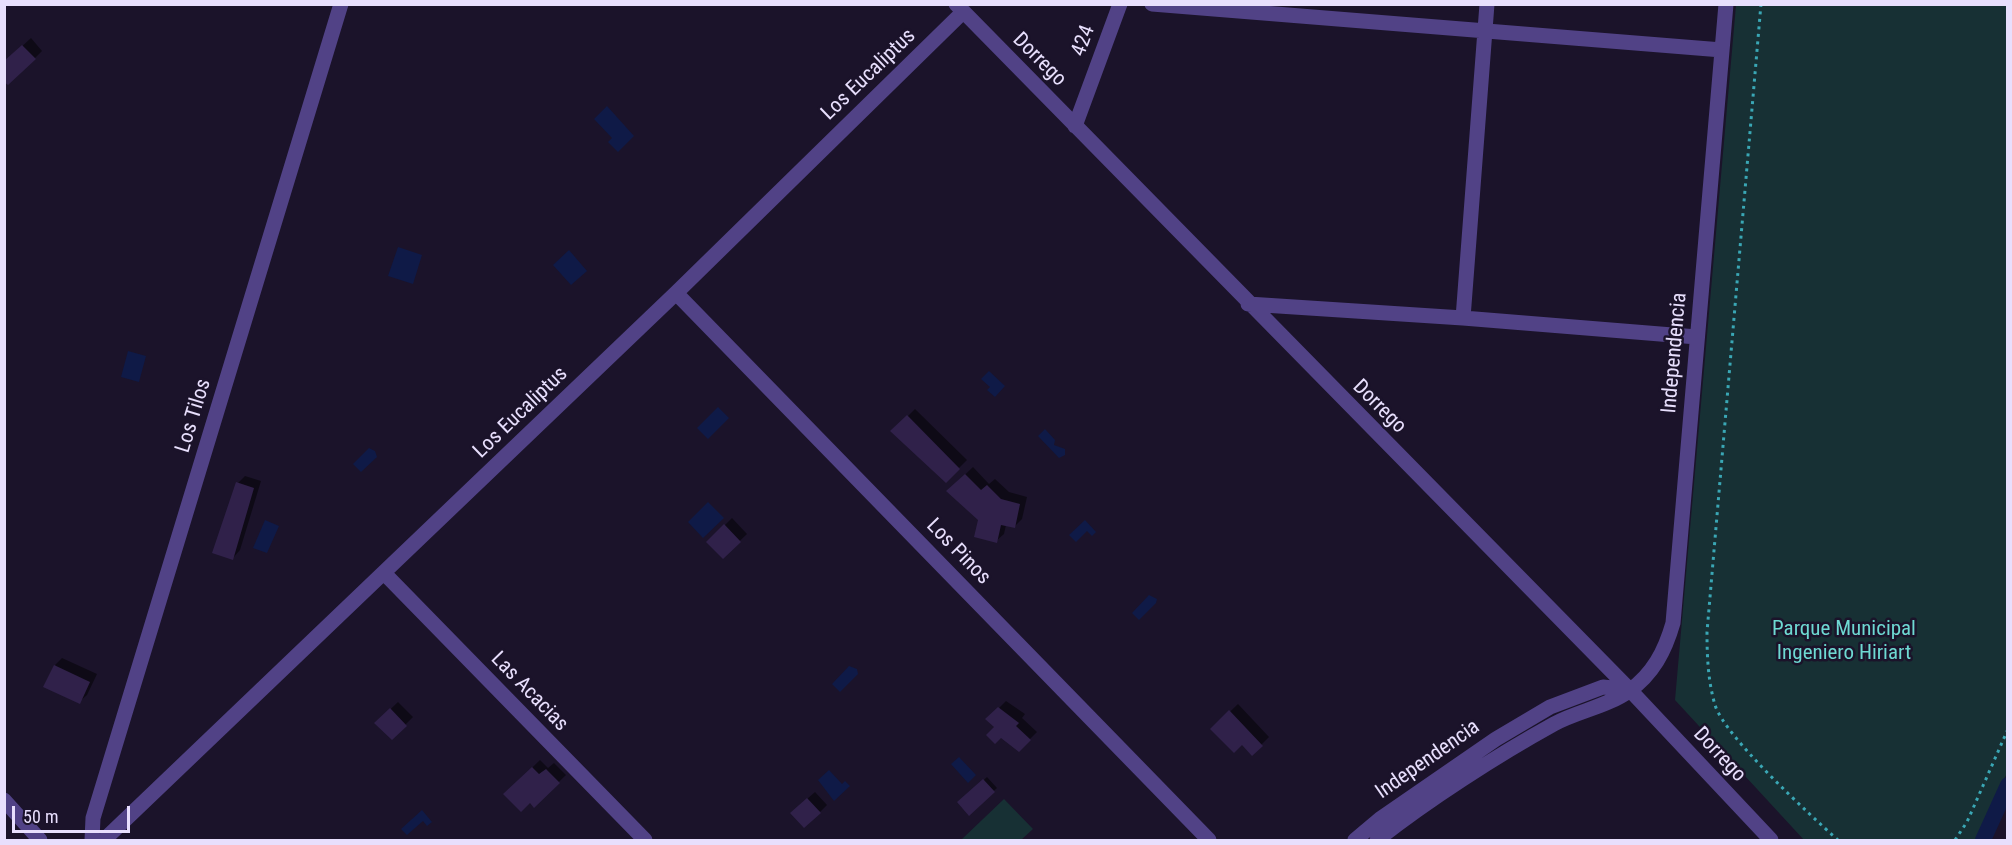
<!DOCTYPE html>
<html>
<head>
<meta charset="utf-8">
<style>
	body { margin:0 }
	#map { position:relative; width:2012px; height:845px; overflow:hidden; background:#1b132a; font-family:"Roboto Condensed",sans-serif }
	canvas { display:block }
	.frame { position:absolute; inset:0; border:6px solid #e8dffd; pointer-events:none }
	.scale { position:absolute; left:12px; top:806px; width:118px; height:27px; box-sizing:border-box; border:3px solid #e8dffd; border-top:0; padding-left:8px; font-size:18px; line-height:21px; white-space:nowrap; color:#e8dffd; -webkit-text-stroke:4px #1b132a; paint-order:stroke }
</style>
</head>
<body>
<div id="map">
<canvas width="2012" height="845"></canvas>
<div class="frame"></div>
<div class="scale">50 m</div>
</div>
<script>
const ctx = document.querySelector('canvas').getContext('2d');
ctx.lineJoin = 'round';
function paint(path, color) {
  ctx.fillStyle = color;
  ctx.fill(path, 'evenodd');
}
function stroke(path, color, width, dash) {
  ctx.strokeStyle = color;
  ctx.lineWidth = width;
  ctx.lineCap = dash ? 'butt' : 'round';
  ctx.setLineDash(dash || []);
  ctx.stroke(path);
}
function drawText(font, color, halo, rows, align = 'center') {
  ctx.font = font + ' "Roboto Condensed",sans-serif';
  ctx.lineWidth = 5;
  ctx.setLineDash([]);
  ctx.textBaseline = 'middle';
  ctx.strokeStyle = halo;
  ctx.fillStyle = color;
  for (const [text, x, y, turn = 0] of rows) {
    ctx.save();
    ctx.translate(x, y);
    ctx.rotate((+turn || 0) * Math.PI / 180);
    ctx.textAlign = isNaN(turn) ? turn : align;
    if (halo) ctx.strokeText(text, 0, 0);
    ctx.fillText(text, 0, 0);
    ctx.restore();
  }
}
paint(new Path2D(`
	M1736 5H2007L2008 771 1976 840H1804L1675 700Z
	M1004 799 1033 829 1021 840H961Z`), '#173034');
paint(new Path2D(`
	M607 106 634 136 618 152 608 142 612 138 594 119Z
	M398 247 422 255 413 284 388 276Z
	M569 250 587 271 571 285 553 265Z
	M128 351 146 356 139 382 121 377Z
	M989 371 1005 386 995 397 987 390 990 387 981 379Z
	M718 407 729 418 708 439 697 428Z
	M1045 429 1055 440 1054 445 1065 449V455L1059 458 1038 436Z
	M369 448 375 451 377 457 361 472 353 464Z
	M708 502 724 518 703 538 688 522Z
	M265 520 279 526 267 553 253 548Z
	M1085 520 1096 532 1092 536 1087 531 1076 542 1069 535Z
	M1149 595 1157 599 1156 603 1139 620 1132 613Z
	M849 666 857 669 858 674 840 692 832 684Z
	M959 757 976 775 968 783 951 764Z
	M829 770 842 784 845 781 850 786 834 801 818 780Z
	M422 810 432 822 427 826 423 821 407 835 401 829Z`), '#0f1a47');
paint(new Path2D(`
	M31 38 42 51 35 58 4 63Z
	M915 409 967 460 946 481 893 431Z
	M973 467 989 484 995 479 1009 492 1027 497 1022 519 1014 527 1006 525 1004 534 996 541 980 519 948 491Z
	M245 476 261 481 240 550 233 558 238 483Z
	M732 518 747 534 723 557 708 542Z
	M62 658 97 674 87 695 79 702 55 665Z
	M1006 701 1025 714 1022 718 1037 732 1019 750 988 719Z
	M398 702 413 717 392 738 376 723Z
	M1238 704 1269 737 1252 754 1242 743 1212 729Z
	M540 760 548 768 554 763 566 775 534 806 530 801 505 794Z
	M987 777 997 788 969 813 959 803Z
	M815 792 827 805 820 812 799 806Z`), '#0007');
stroke(new Path2D(`
	M1983 840 2008 785`), '#0f1a47', 16);
paint(new Path2D(`
	M22 45 36 59 8 85 4 82V61Z
	M907 415 960 469 946 483 890 431Z
	M965 474 981 490 987 485 1001 499 1020 504 1015 528 1001 525 997 543 974 537 978 520 946 491Z
	M236 482 254 488 233 560 212 553Z
	M724 524 741 542 723 559 706 542Z
	M54 665 90 682 80 704 43 687Z
	M998 707 1019 723 1016 726 1031 740 1019 752 1001 738 995 744 986 735 994 727 985 719Z
	M390 708 407 726 392 740 374 723Z
	M1229 710 1263 746 1252 756 1242 745 1234 753 1210 729Z
	M532 767 539 774 546 769 560 783 534 808 530 803 521 812 503 794Z
	M983 779 995 792 969 816 957 802Z
	M807 798 821 813 804 828 790 813Z`), '#30214a');
stroke(new Path2D(`
	M1761 4 1707 632C1707 657 1708 681 1715 705 1725 737 1810 815 1838 840
	M1955 840 1967 822 2008 729`), '#3aa7b5', 3, [3, 4.5]);
stroke(new Path2D(`
	M956 4 1630 690 1771 840
	M1152 4 1722 50
	M1075 126 1120 4
	M676 293 1209 840
	M1248 304 1463 318 1697 337
	M1463 318 1487 4
	M384 573 645 840
	M4 800 40 840
	M92 840 93 818 341 4
	M104 840 676 293 963 12
	M1355 840 1380 819 1496 739 1550 707 1603 687 1630 690
	M1377 840C1428 800 1496 756 1554 724 1578 711 1606 707 1629 691 1653 674 1665 651 1673 623L1726 4`), '#514286', 15);
drawText('21px', '#e8dffd', '#1b132a', [
	["424",1084,41,-70],
	["Dorrego",1039,60,45],
	["Los Eucaliptus",869,75,-44],
	["Independencia",1675,353,-85],
	["Dorrego",1379,407,45],
	["Los Eucaliptus",521,413,-44],
	["Los Tilos",194,416,-73],
	["Los Pinos",958,552,46],
	["Las Acacias",529,692,46],
	["Dorrego",1719,755,47],
	["Independencia",1428,760,-35]
]);
drawText('21px', '#6ed9d2', '#1b132a', [
	["Parque Municipal",1844,630],
	["Ingeniero Hiriart",1844,654]
]);
</script>
</body>
</html>
